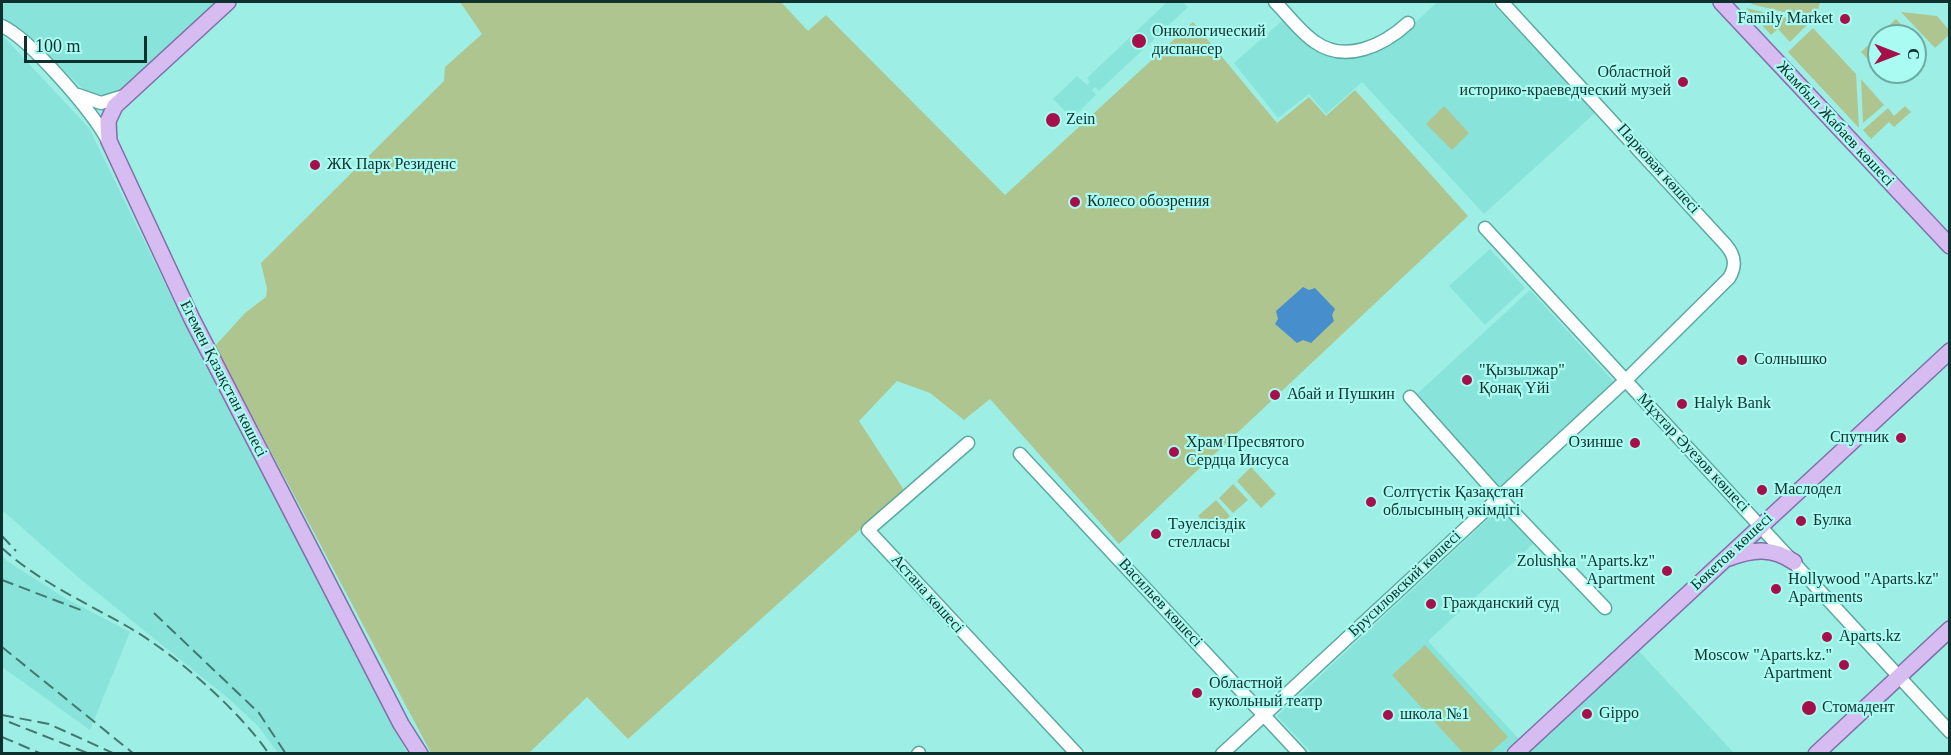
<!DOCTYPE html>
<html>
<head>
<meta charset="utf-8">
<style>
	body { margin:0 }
	#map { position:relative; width:1951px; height:755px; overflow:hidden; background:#9deee4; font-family:"Times New Roman",serif }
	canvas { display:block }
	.frame { position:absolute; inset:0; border:3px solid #0f312e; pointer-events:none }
	.north { position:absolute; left:1867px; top:24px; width:60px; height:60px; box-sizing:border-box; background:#aafbf1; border:2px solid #6caaa3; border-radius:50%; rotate:90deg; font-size:16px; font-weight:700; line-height:24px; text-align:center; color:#0f312e }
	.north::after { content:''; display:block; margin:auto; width:21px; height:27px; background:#a5104b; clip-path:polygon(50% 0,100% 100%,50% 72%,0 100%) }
	.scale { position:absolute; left:24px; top:36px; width:123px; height:27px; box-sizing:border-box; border:3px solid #0f312e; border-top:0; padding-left:8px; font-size:18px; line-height:21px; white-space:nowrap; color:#0f312e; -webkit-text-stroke:4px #aafbf1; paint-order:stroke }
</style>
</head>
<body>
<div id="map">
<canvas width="1951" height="755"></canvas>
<div class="frame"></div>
<div class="north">С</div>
<div class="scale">100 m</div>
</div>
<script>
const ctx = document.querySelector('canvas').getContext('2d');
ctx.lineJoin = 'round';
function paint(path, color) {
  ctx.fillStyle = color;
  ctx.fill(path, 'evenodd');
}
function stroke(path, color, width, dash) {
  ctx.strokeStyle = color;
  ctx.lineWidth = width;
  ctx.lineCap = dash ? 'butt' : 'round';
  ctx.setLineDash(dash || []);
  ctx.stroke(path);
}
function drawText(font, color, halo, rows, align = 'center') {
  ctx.font = font + ' "Times New Roman",serif';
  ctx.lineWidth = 4.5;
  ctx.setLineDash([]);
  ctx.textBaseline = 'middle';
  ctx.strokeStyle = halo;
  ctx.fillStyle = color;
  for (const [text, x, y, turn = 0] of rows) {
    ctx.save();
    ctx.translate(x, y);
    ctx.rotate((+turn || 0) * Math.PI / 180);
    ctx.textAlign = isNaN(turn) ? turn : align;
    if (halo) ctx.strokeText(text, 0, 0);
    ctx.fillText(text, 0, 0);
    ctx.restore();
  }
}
paint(new Path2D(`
	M2 2H218L119 94 112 95 91 94 83 89 22 30 2 19Z
	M1167 2H1183L1188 7 1099 91 1095 87 1092 90 1096 95 1072 118 1053 99 1077 76 1087 85 1090 82 1087 78Z
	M1437 2H1491L1595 113 1484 214 1362 82 1326 114 1309 94 1278 118 1234 63 1285 18 1306 41 1361 55 1381 50 1391 46Z
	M2 35 89 128 190 335 407 753H278L258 726 228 698 79 578 2 510Z
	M1490 249 1525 288 1485 325 1449 286Z
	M1530 290 1614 382 1490 496 1406 404Z
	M1500 508 1533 544 1428 641 1519 739 1503 753H1312L1277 716Z
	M2 554 7 561 65 598 130 632 90 730 2 667Z
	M1636 648 1734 753 1523 754Z`), '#88e4da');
paint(new Path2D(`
	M460 2H781L808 31 826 15 1005 195 1193 22 1277 123 1309 97 1326 116 1355 90 1468 216 1119 544 990 399 964 420 930 393 897 381 859 421 904 490 628 739 587 697 529 753H431L215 346 245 313 266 297 267 289 261 263 444 81 445 67 482 34Z
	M1753 2H1820L1817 14 1812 19 1751 4Z
	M1746 8 1809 23 1790 42 1778 29 1771 35Z
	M1901 12 1937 16 1949 30V35L1935 48Z
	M1896 19 1912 36H1879V71L1861 52Z
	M1813 28 1856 74 1859 128 1788 52Z
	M1861 79 1884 105 1863 123Z
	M1444 106 1469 133 1452 150 1426 124Z
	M1905 106 1911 112 1894 127 1889 122 1871 139 1863 130 1888 108 1894 116Z
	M1251 467 1276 494 1261 508 1237 481Z
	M1233 484 1248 500 1233 513 1219 498Z
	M1216 500 1230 516 1213 532 1198 516Z
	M1425 645 1508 737 1490 753H1463L1392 675Z`), '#afc58f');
paint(new Path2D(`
	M1303 287 1309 290 1315 288 1335 309 1332 315 1334 321 1311 343 1303 340 1297 343 1275 324 1278 319 1276 311Z`), '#468fcc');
const minor = new Path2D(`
	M1275 2C1288 15 1300 32 1315 42 1346 64 1384 45 1408 23
	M2 26C30 39 93 112 108 141
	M78 95 101 103 124 96
	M1485 228 1950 732
	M1410 397 1499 497 1605 608
	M968 443 868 530 1077 754
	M1020 454 1300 754
	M918 754 919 753
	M1222 754 1626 380 1729 278C1737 265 1735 255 1725 244L1502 2`);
const major = new Path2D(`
	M228 2 115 106 108 121 109 141 192 319 401 724 420 754
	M1721 2 1950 246
	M1729 558C1753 549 1772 547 1794 562
	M1515 754 1950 351
	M1816 754 1950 629`);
stroke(minor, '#5aa9a0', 15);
stroke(major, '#7f6fa8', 18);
stroke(minor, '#fff', 12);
stroke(major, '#d7bcf2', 15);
stroke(new Path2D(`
	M2 536 16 551
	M2 548C39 582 87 603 130 628 176 655 239 710 269 754
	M2 580 86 612
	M154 613 259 713 286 754
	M2 647 134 754
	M2 715 49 724 115 754
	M9 722 90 754
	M2 737 42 754`), '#437771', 2, [12, 6]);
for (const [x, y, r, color] of [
	[1845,19,6,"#a5104b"],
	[1139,41,8,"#a5104b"],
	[1683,82,6,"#a5104b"],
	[1053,120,8,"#a5104b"],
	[315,165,6,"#a5104b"],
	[1075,202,6,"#a5104b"],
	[1742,360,6,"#a5104b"],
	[1467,380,6,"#a5104b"],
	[1275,395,6,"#a5104b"],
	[1682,404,6,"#a5104b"],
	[1901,438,6,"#a5104b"],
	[1635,443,6,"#a5104b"],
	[1174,452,6,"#a5104b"],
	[1762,490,6,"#a5104b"],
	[1371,502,6,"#a5104b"],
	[1801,521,6,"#a5104b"],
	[1156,534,6,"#a5104b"],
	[1667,571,6,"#a5104b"],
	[1776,589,6,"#a5104b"],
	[1431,604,6,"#a5104b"],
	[1827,637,6,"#a5104b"],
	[1844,665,6,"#a5104b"],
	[1197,693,6,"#a5104b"],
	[1809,708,8,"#a5104b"],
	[1587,714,6,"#a5104b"],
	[1388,715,6,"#a5104b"]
]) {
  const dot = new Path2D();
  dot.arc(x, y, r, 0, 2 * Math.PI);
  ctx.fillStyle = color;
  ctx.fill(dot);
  stroke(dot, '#aafbf1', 2);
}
drawText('16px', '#0f312e', '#aafbf1', [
	["Family Мarket",1833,19,"right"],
	["Онкологический",1152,32],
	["диспансер",1152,50],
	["Oбластной",1671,73,"right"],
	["историко-краеведческий музей",1671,91,"right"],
	["Zein",1066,120],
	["ЖК Парк Резиденс",327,165],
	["Колесо обозрения",1087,202],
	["Солнышко",1754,360],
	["\"Қызылжар\"",1479,371],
	["Қонақ Үйі",1479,389],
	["Абай и Пушкин",1287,395],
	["Halyk Bank",1694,404],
	["Спутник",1889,438,"right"],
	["Храм Пресвятого",1186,443],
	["Сердца Иисуса",1186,461],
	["Озинше",1623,443,"right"],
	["Маслодел",1774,490],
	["Солтүстік Қазақстан",1383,493],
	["облысының әкімдігі",1383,511],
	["Булка",1813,521],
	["Тәуелсіздік",1168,525],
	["стелласы",1168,543],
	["Zolushka \"Aparts.kz\"",1655,562,"right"],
	["Apartment",1655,580,"right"],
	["Hollywood \"Aparts.kz\"",1788,580],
	["Apartments",1788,598],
	["Гражданский суд",1443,604],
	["Aparts.kz",1839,637],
	["Moscow \"Aparts.kz.\"",1832,656,"right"],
	["Apartment",1832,674,"right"],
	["Областной",1209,684],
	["кукольный театр",1209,702],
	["Стомадент",1822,708],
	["Gippo",1599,714],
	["школа №1",1400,715]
], 'left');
drawText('16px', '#0f312e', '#aafbf1', [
	["Жамбыл Жабаев көшесі",1835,124,47],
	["Парковая көшесі",1658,169,48],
	["Егемен Қазақстан көшесі",223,379,63],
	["Мұхтар Әуезов көшесі",1693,453,47],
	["Бөкетов көшесі",1732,552,-43],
	["Брусиловский көшесі",1405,584,-43],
	["Астана көшесі",927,594,48],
	["Васильев көшесі",1160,603,47]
]);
</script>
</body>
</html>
